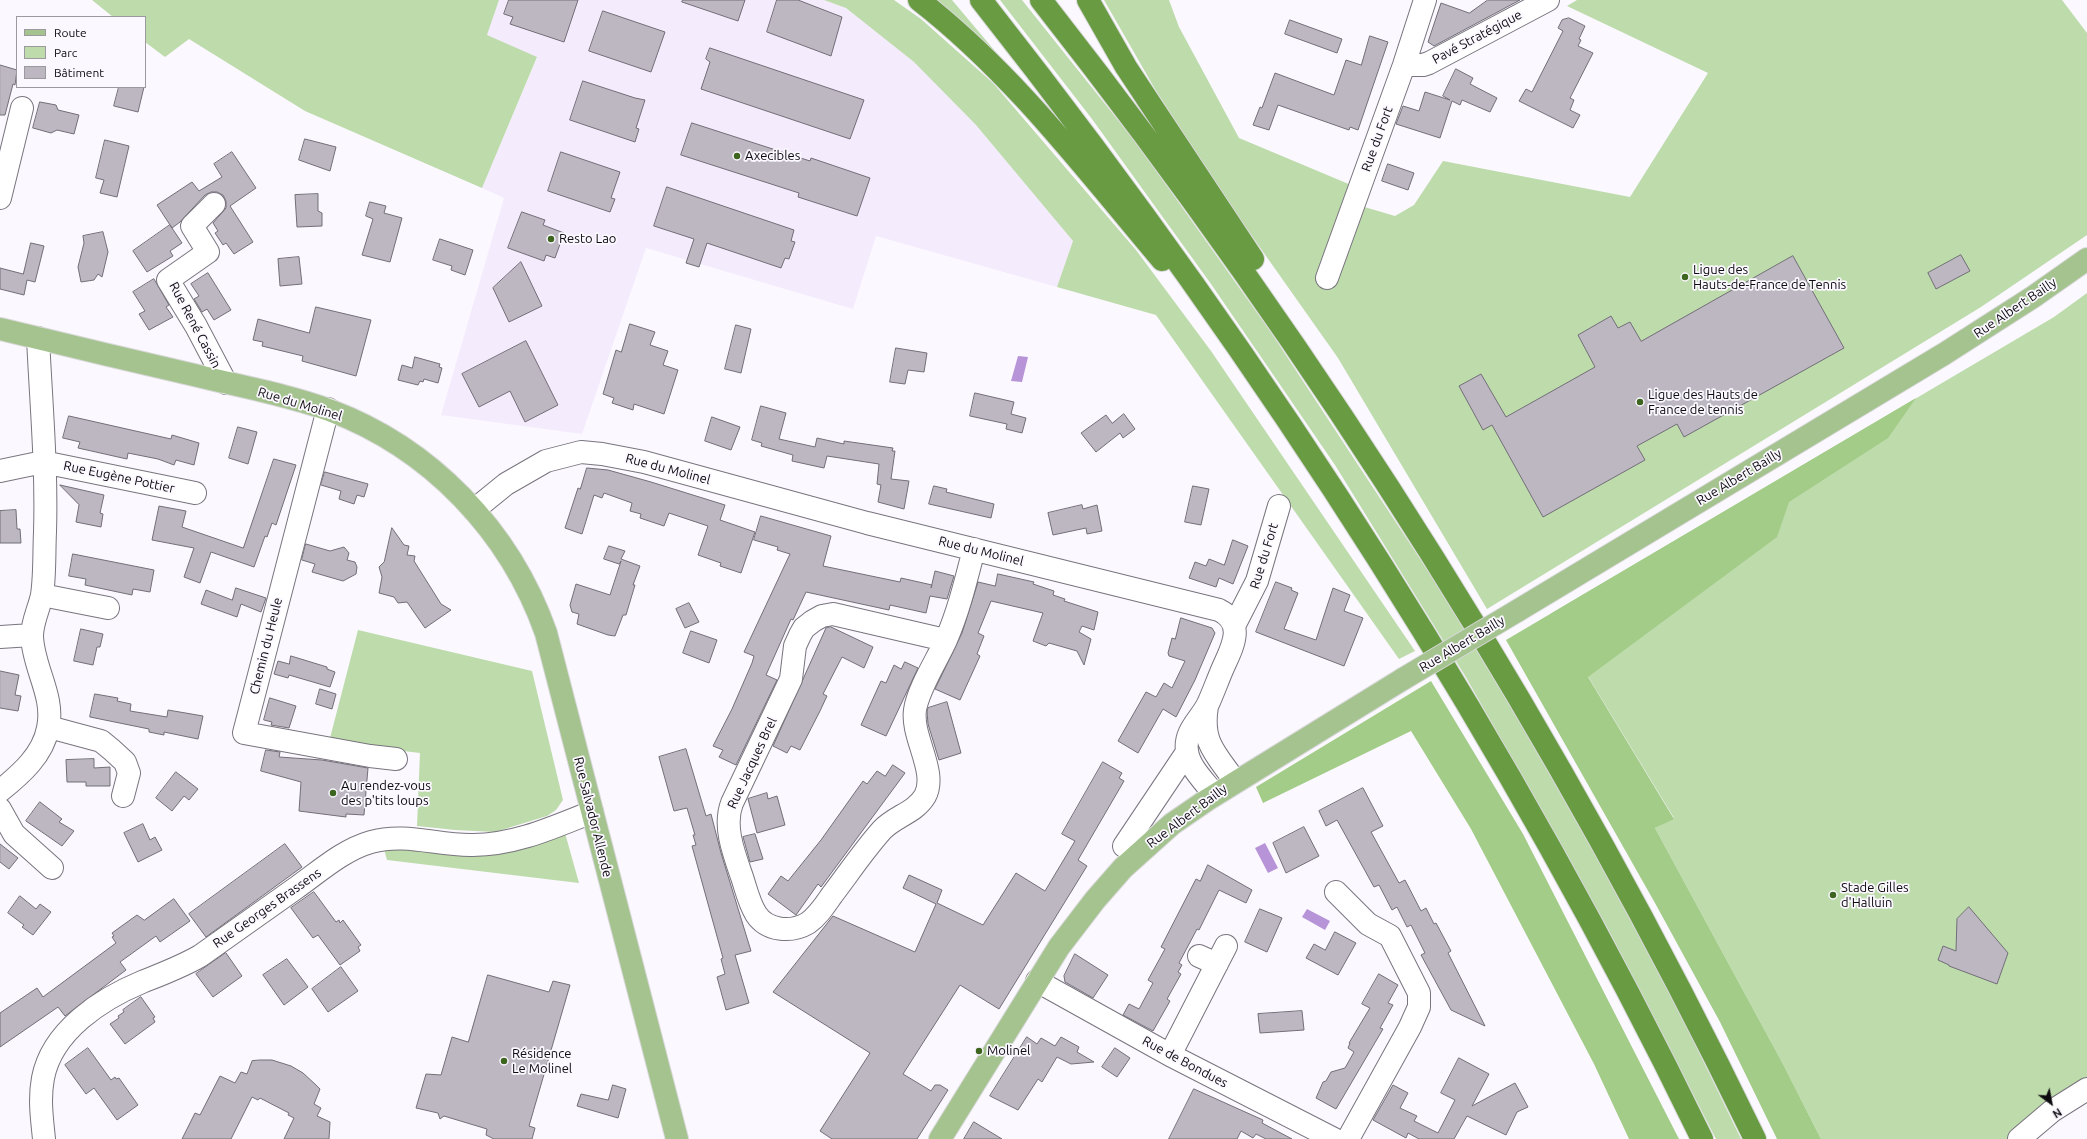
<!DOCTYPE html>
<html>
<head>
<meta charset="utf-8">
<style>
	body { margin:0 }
	#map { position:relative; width:2087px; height:1139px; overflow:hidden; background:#fbf8ff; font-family:Ubuntu,sans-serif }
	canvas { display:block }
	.legend { position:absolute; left:16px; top:16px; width:130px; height:72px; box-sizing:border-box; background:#fbf8ff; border:1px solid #9c999f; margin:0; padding:5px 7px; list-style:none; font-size:12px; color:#0d0b0f }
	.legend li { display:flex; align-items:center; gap:8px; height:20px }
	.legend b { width:20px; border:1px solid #9c999f }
	.north { position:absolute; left:2031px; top:1083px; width:40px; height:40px; -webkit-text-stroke:3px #fbf8ff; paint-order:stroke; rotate:148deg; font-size:11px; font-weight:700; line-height:16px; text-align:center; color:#0d0b0f }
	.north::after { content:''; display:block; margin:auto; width:14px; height:18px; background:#0d0b0f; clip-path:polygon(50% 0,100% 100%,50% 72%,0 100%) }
</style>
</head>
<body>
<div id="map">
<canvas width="2087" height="1139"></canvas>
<ul class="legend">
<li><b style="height:5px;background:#a4c38e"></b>Route</li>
<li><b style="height:11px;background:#bddbab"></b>Parc</li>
<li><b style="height:11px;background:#bcb7c1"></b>Bâtiment</li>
</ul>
<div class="north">N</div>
</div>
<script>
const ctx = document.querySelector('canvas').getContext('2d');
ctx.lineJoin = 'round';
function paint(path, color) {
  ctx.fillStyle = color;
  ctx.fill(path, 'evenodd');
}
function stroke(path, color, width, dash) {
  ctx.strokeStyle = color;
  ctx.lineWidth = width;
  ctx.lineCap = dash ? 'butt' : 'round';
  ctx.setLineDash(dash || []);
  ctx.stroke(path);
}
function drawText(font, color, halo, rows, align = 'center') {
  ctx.font = font + ' Ubuntu,sans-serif';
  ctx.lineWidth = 3.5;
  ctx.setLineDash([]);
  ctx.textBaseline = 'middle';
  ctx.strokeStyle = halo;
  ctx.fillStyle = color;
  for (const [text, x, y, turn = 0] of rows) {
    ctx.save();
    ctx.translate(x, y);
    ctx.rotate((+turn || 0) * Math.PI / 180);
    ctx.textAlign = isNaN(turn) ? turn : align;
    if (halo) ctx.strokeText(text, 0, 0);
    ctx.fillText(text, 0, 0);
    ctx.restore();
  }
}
paint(new Path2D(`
	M499 0H824L846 8 914 62 976 125 1073 241 1057 287 876 236 853 309 646 248 582 434 441 415 504 198 482 188 537 58 487 35Z`), '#f4ebfd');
paint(new Path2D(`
	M92 0H499L487 35 537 57 482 188 305 111 189 39 165 57 145 42V17H113Z
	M824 0H894L921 19 993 83 1136 250 1211 351 1415 651 1399 659 1156 315 1057 287 1073 241 976 125 914 62 846 8Z
	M935 0H952L1000 57Z
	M1000 0H1022L1137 144 1270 331 1449 603 1531 736 1619 896 1678 1009 1741 1139H1716L1607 927 1467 679 1335 465 1211 284 1092 119Z
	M1104 0H1169L1179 27 1239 138 1351 185 1344 201 1395 216 1414 205 1443 161 1630 197 1708 73 1567 6 1577 0H2062L2087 33V235L1981 307 1487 609 1338 358 1218 188 1155 89Z
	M2087 293V1098L2031 1139H1821L1783 1064 1655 828 1674 818 1550 614 2054 317Z
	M358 630 532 671 563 800 556 810 547 816 495 832 455 830 417 826 420 753 329 742Z
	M565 833 579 883 387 860 384 849Z`), '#bddbab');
paint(new Path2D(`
	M1916 398 1888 438 1789 502 1777 537 1588 677 1674 819 1655 828 1783 1064 1821 1139H1777L1720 1022 1655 903 1506 640Z
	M1431 681 1523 834 1679 1139H1629L1594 1064 1471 829 1411 731 1263 803 1256 787Z`), '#a2cc88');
paint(new Path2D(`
	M1018 356 1028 357 1022 382 1011 381Z
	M1265 843 1278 868 1268 873 1255 848Z
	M1307 909 1330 921 1325 930 1302 917Z`), '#b794d7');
const building = new Path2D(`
	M509 0H578L564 42 510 24 513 17 504 14Z
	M683 0H745L738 21 682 2Z
	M777 0H798L842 17 831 56 767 32Z
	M1488 0H1520L1434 46 1428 42 1441 3 1469 13Z
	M603 11 665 32 651 72 589 51Z
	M1569 18 1585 26 1579 39 1581 40 1578 46 1593 53 1570 98 1574 100 1570 110 1580 115 1573 128 1519 101 1526 89 1532 92 1563 31 1558 28 1562 20Z
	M1290 20 1342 39 1337 53 1285 34Z
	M1370 36 1388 42 1358 130 1350 127 1349 130 1278 105 1269 130 1253 125 1260 107 1262 108 1275 73 1334 95 1346 60 1361 65Z
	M710 48 864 100 850 139 701 89 710 62 706 59Z
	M0 65 17 70 15 85 13 84 5 115H0Z
	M1456 69 1473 78 1470 84 1497 98 1490 112 1462 100 1460 105 1452 101 1440 138 1396 124 1403 106 1419 111 1425 92 1450 100 1443 96Z
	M583 81 635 98 645 100 636 128 639 129 635 142 570 120Z
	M119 87H144L138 112 114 106Z
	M40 102 56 105 58 110 79 115 74 134 57 130 51 133 33 128Z
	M692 123 810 161 811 158 870 178 857 216 798 197 799 193 681 155Z
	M305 139 336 147 330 171 299 160Z
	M105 140 129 146 117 197 100 193 104 180 96 178Z
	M232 152 256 188 230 206 253 242 234 254 226 243 223 245 215 233 218 231 213 223 226 208V201L223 195 217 192H211L205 195 180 222 172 228 157 205 192 182 199 191 222 177 214 164Z
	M561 152 620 172 611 198 615 199 610 212 548 191Z
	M1388 164 1414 173 1408 190 1382 181Z
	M667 187 794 230 791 241 795 242 789 259 785 258 781 268 707 243 699 267 686 263 694 239 654 226Z
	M318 194V211L322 213V226L297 227 295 195Z
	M370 202 386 206 384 213 402 218 390 262 362 255 373 219 366 216Z
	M522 212 545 220 543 225 564 233 555 258 546 255 544 261 508 248Z
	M170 225 182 243 170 251 173 256 147 272 133 251Z
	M103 232 108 252 102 277 98 274 94 280 81 282 78 267 84 243 83 236Z
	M440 239 473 250 465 275 451 270 452 266 433 260Z
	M31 243 44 246 35 282 27 280 24 295 0 289V268L23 274Z
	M1961 255 1970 271 1936 289 1928 273Z
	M1793 256 1844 348 1684 437 1677 424 1637 446 1645 460 1543 517 1492 425 1483 430 1459 386 1481 374 1506 417 1595 367 1578 335 1611 316 1618 328 1630 322 1641 341Z
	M299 257 302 284 280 286 278 259Z
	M521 262 542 306 509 322 493 288Z
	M208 273 231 310 214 320 207 309 202 312 194 299 199 296 191 284Z
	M154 279 169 305 166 307 173 317 149 330 139 314 145 311 133 292Z
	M316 307 371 320 356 376 302 361 303 356 262 346 263 342 253 340 258 319 309 333Z
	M630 324 655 332 650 345 668 351 663 365 678 370 664 414 634 404 633 410 612 403 614 398 603 394 616 350 621 352Z
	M736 325 751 329 741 373 725 369Z
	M526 341 558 405 525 422 510 391 479 407 462 374Z
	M896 348 927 353 924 372 908 370 905 384 890 382Z
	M415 357 440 364 439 367 442 368 438 383 424 379 423 382 420 381 418 385 398 380 402 365 412 368Z
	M975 393 1014 402 1011 414 1026 418 1022 433 1006 429 1007 424 970 416Z
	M761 406 786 413 779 439 815 447 817 438 844 444V441L893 448 892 451H895L891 479 909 481 904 509 878 502 881 485 877 484 879 464 827 456 824 468 792 461 793 455 761 446 762 443 752 440Z
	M1124 414 1135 429 1123 438 1120 433 1096 452 1081 433 1106 415 1112 423Z
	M69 416 171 439 172 435 199 443 194 465 176 460 174 465 158 459 128 453 127 459 78 448 80 442 63 438Z
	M712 417 740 427 731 450 705 441Z
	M238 427 257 432 248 464 229 458Z
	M274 459 296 465 276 525 272 523 267 537 265 536 254 567 211 552 200 583 184 577 194 548 152 540 159 506 186 511 182 527 243 548Z
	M587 468 608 470 651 482 725 505 720 520 755 532 741 573 720 566 721 563 698 555 708 526 669 513 664 526 640 518 641 514 630 511 632 503 604 493 602 498 594 495 582 534 565 528 578 488 580 489Z
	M325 472 368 484 364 497 357 495 354 504 339 499 341 491 321 485Z
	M60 485 104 495 100 513 103 514 101 527 76 522 79 505Z
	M934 486 947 489 946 492 994 504 991 518 929 504Z
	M1193 486 1209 489 1201 525 1185 522Z
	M1082 505 1083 509 1097 505 1102 531 1087 534 1086 528 1053 535 1048 513Z
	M16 510 17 529H20L21 543H0V511Z
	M761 516 831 536 823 566 900 582 901 578 932 585 931 588 935 571 954 576 947 599 930 596 926 613 890 605 889 610 806 592 793 620 791 619 766 675 777 680 736 765 719 757 723 750 713 746 732 709 752 663 754 656 744 652 790 554 777 550 778 547 754 540Z
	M392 528 404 545 409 546 407 555 415 556 414 561 441 604 451 610 425 628 407 602 398 603 394 597 379 593 382 577 379 567 384 562Z
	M1233 540 1248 546 1233 584 1219 578 1216 587 1189 578 1195 562 1206 566 1209 559 1224 565Z
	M306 544 330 551 344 547 349 553 347 560 355 562 357 567 356 574 343 581 312 572 315 564 302 560Z
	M609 546 625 551 621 559 640 566 633 585H635L626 615H623L615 636 608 635 577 624 579 614 572 612 570 605 576 584 610 595 621 561 619 564 604 559Z
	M73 554 154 570 150 592 133 589 132 595 85 585 86 579 69 576Z
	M998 574 1034 582 1033 584 1054 591 1053 595 1065 599 1064 601 1098 612 1094 630 1082 626 1079 632 1091 639 1084 665 1077 651 1049 643 1046 646 1033 641 1043 613 991 601 978 633 984 636 977 654 980 656 960 700 935 689 962 633 978 582 995 586Z
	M1276 582 1292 588 1291 590 1298 593 1284 629 1316 640 1333 588 1350 595 1344 611 1363 618 1344 666 1256 632Z
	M236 588 266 598 261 612 241 604 237 617 201 604 206 590 232 600Z
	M689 603 699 622 685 628 676 609Z
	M1181 618 1212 628 1215 633 1195 680 1176 717 1163 709 1138 753 1118 741 1146 692 1156 697 1164 683 1172 688 1185 661 1169 656 1168 653 1172 638 1175 639Z
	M831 627 873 647 864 668 842 657 823 694 827 696 820 711 800 750 791 746 787 753 773 746 826 628Z
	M81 629 103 634 100 647H97L93 665 74 661Z
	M691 631 717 640 709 663 683 653Z
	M291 656 327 667V669L335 672 330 687 289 675 288 678 274 674 278 661 289 664Z
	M905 662 918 668 886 736 861 725 881 681 886 683 894 665 901 669Z
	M0 671 19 675 15 695 21 696 18 711 0 708Z
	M320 689 336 694 332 709 316 704Z
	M95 694 118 698 117 701 131 704 130 711 167 717 168 710 203 716 198 739 164 732V735L149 732V729L90 717Z
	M270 698 296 706 289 728 271 725 272 722 264 720Z
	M947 702 961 753 939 760 928 724 927 711 928 708Z
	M686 749 706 816 711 814 721 853 751 951 735 955 749 1003 726 1010 717 977 725 974 721 959 723 958 692 846 696 845 693 835H695L687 808 674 811 659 757Z
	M266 750 280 752 279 757 322 760 368 768 364 815 346 814V817L299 811 301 782 261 771Z
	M94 759V768L110 767V786H86V782H67L66 760Z
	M1103 762 1122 773 1119 778 1124 781 1078 860 1087 866 999 1009 960 985 903 1074 931 1091 935 1085H940L948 1090 917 1139H832L820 1131 870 1053 773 992 833 916 915 952 936 904 903 888 909 875 942 890 937 903 983 925 1016 873 1045 891 1075 841 1062 834Z
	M893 765 905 773 821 887 818 884 796 915 768 894 781 876 788 881 821 840 863 781 867 784 877 771 885 776Z
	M176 772 198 789 189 800 184 796 172 811 156 798Z
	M1363 788 1383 826 1371 832 1399 883 1405 880 1421 911 1426 908 1434 924 1436 923 1451 951 1448 953 1485 1026 1451 1010 1421 955 1425 953 1411 925 1407 927 1397 907 1392 910 1379 885 1374 887 1337 820 1326 826 1319 811Z
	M767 793 768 799 777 796 785 825 757 833 748 799Z
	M40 802 62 819 59 822 74 831 62 846 26 821Z
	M143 824 150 840 155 837 162 850 138 862 124 833Z
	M1304 827 1319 856 1286 873 1273 843Z
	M755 834 763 859 750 862 743 837Z
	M0 844 18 858 9 869 0 862Z
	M285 844 302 867 206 937 189 914Z
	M1208 865 1252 890 1246 903 1219 890 1199 930 1197 929 1179 963 1182 965 1178 972 1181 974 1167 999 1170 1001 1153 1031 1123 1015 1129 1004 1139 1009 1153 983 1148 980 1165 949 1161 947 1196 879 1200 881Z
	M314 892 336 922 339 920 340 923 343 920 361 945 358 947 360 951 340 965 318 935 313 938 291 908Z
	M20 896 36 909 40 904 51 912 33 935 22 927 24 925 8 913Z
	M174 899 190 921 160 942 156 936 120 962 126 970 65 1016 58 1007 0 1047V1013L37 988 43 997 116 943 112 937 114 936 112 933 137 915 144 920Z
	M1969 907 2008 953 1997 984 1949 966V965L1938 960 1943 946 1956 951 1957 919Z
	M1260 909 1282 918 1267 952 1245 942Z
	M1335 932 1356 943 1338 975 1306 958 1314 944 1325 950Z
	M226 953 242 976 213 997 196 974Z
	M1075 954 1108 975 1093 998 1065 982 1064 976Z
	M287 959 308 987 284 1005 263 975Z
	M341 967 358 991 328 1012 312 989Z
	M1379 974 1398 985 1388 1003 1393 1005 1380 1028 1383 1029 1336 1109 1316 1098 1323 1082 1326 1081 1331 1072 1345 1068 1354 1052 1348 1048 1350 1043H1349L1370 1008 1362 1004Z
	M488 975 549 992 553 981 570 985 529 1126 535 1128 532 1139H494L486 1135 487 1129 444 1116 440 1119 438 1113 416 1108 426 1074 441 1075 452 1037 468 1042Z
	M141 997 155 1017 153 1018 155 1022 125 1044 110 1024 119 1018 118 1016 124 1012 123 1010Z
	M1302 1011 1304 1030 1260 1033 1258 1014Z
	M1027 1037 1037 1044 1041 1038 1055 1046 1061 1037 1079 1047 1077 1052 1094 1062 1071 1064 1057 1057 1042 1082 1038 1079 1018 1110 990 1096Z
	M88 1048 111 1080 115 1077 116 1079 119 1078 138 1105 117 1120 94 1088 86 1094 65 1065Z
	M1115 1048 1130 1058 1117 1077 1102 1067Z
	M1459 1058 1489 1074 1472 1106 1515 1083 1528 1107 1517 1112 1506 1135 1467 1116 1454 1139H1419L1408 1133 1406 1138 1373 1120 1393 1085 1408 1093 1400 1108 1417 1116 1414 1121 1438 1133 1455 1100 1441 1093Z
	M260 1060H272L291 1066 303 1073 316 1085 320 1089 314 1104 321 1108 317 1116 330 1122 329 1139H284L294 1118 288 1115 289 1113 260 1098 258 1100 252 1097 231 1139H182L195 1113 200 1115 220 1076 235 1083 241 1072 247 1074 252 1061Z
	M613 1085 626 1089 618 1118 577 1106 581 1094 608 1100Z
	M1194 1089 1263 1120 1262 1123 1292 1139H1266L1256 1134 1253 1138 1241 1131 1237 1139H1169Z
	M974 1122 1002 1139H964Z`);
paint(building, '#bcb7c1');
stroke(building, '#736e78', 1);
const minor = new Path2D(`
	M1404 65H1423L1429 63 1548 0
	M0 198 22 108
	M214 204 192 226 208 252 168 280 196 326 226 383
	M1327 278 1404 65 1425 0
	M328 409 244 733 370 756 396 759
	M0 471 43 462 195 493
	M474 510 506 484 546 461 581 452 602 454 644 462 867 523 1219 610C1247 624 1231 649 1222 670 1217 682 1213 693 1208 704 1200 720 1184 731 1187 751 1189 767 1205 782 1214 794
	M42 595 108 608
	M1234 626 1257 581 1279 506
	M0 637 32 635
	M945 640 833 614 822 616 813 621 804 628 800 635 795 646 791 679 732 803C723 826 734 854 742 877 746 889 749 903 756 914 767 931 791 933 808 923 818 916 825 905 832 895 848 874 864 850 882 830 895 816 915 813 925 796 938 772 911 737 915 710 918 689 937 660 946 640 959 610 966 580 974 549
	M1207 706C1201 742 1215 753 1235 781
	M49 727 101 741 112 750 125 762 129 773 123 796
	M0 791C21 774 43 755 48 728 55 696 33 668 32 636 32 622 39 609 42 595 45 575 44 552 45 532 47 468 41 402 38 338
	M0 809 14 834 52 868
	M1124 846 1187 752
	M1336 892 1368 924 1390 936 1419 993V1007L1410 1027 1348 1139
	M1199 956 1217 964
	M1037 981 1170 1055 1334 1139
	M1170 1055 1226 946
	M44 1139C42 1119 39 1099 43 1078 52 1031 101 999 142 982 162 974 181 967 200 956 232 933 264 911 296 888 320 871 343 850 371 842 406 832 438 846 473 845 515 845 554 827 592 812
	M2019 1139 2052 1111 2087 1089`);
const major = new Path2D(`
	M0 329C65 345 129 360 194 375 238 386 285 394 329 410 431 448 510 531 546 633L677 1139
	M1517 611 1944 354 2033 297 2087 259
	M940 1139 1059 947 1095 900 1123 868 1172 824 1207 800 1403 679`);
const highway = new Path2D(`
	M919 0C1014 74 1085 169 1162 260
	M981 0C1260 354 1505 733 1702 1139
	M1041 0C1319 354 1559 734 1755 1139
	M1088 0 1126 67 1253 259`);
stroke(minor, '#79747e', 24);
stroke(major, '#d8d8d9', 24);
stroke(highway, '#d8d8d9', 24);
stroke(minor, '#fff', 22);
stroke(major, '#a4c38e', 22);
stroke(highway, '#689b42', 22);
const majorBridge = new Path2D(`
	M1403 679 1517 611`);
stroke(majorBridge, '#d8d8d9', 24, []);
stroke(majorBridge, '#a4c38e', 22);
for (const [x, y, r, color] of [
	[737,156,4,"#3e651f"],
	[551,239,4,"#3e651f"],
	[1685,277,4,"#3e651f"],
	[1640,402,4,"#3e651f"],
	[333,793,4,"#3e651f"],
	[1833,895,4,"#3e651f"],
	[979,1051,4,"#3e651f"],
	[504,1061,4,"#3e651f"]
]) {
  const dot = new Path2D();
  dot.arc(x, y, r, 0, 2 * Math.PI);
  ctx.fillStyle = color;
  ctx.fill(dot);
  stroke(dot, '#fbf8ff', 1.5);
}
drawText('13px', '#0d0b0f', '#fbf8ff', [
	["Pavé Stratégique",1477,37,-28],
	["Rue du Fort",1377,139,-70],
	["Rue Albert Bailly",2015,308,-34],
	["Rue René Cassin",195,325,62],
	["Rue du Molinel",300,404,17],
	["Rue du Molinel",668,469,15],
	["Rue Eugène Pottier",119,477,12],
	["Rue Albert Bailly",1739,477,-31],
	["Rue du Molinel",981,551,14],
	["Rue du Fort",1264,556,-73],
	["Rue Albert Bailly",1462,644,-31],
	["Chemin du Heule",266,646,-76],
	["Rue Jacques Brel",752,763,-65],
	["Rue Albert Bailly",1187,816,-37],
	["Rue Salvador Allende",593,817,76],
	["Rue Georges Brassens",267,908,-35],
	["Rue de Bondues",1185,1062,28]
]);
drawText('13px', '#0d0b0f', '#fbf8ff', [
	["Axecibles",745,156],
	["Resto Lao",559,239],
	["Ligue des",1693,270],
	["Hauts-de-France de Tennis",1693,285],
	["Ligue des Hauts de",1648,395],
	["France de tennis",1648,410],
	["Au rendez-vous",341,786],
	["des p'tits loups",341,801],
	["Stade Gilles",1841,888],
	["d'Halluin",1841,903],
	["Molinel",987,1051],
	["Résidence",512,1054],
	["Le Molinel",512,1069]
], 'left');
</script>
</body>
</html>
